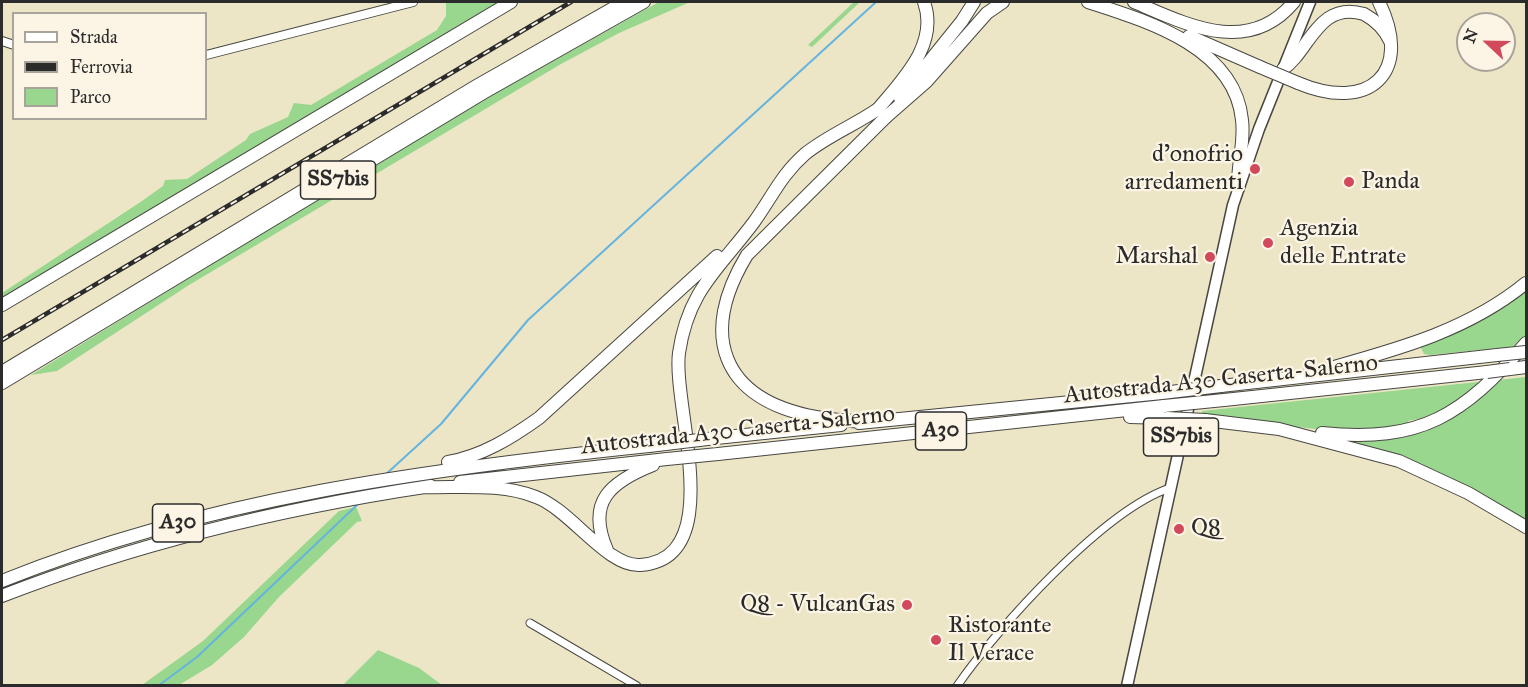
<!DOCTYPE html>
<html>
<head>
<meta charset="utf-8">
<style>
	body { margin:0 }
	#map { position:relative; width:1528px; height:687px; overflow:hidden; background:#ece5c6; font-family:"IM FELL Great Primer",serif }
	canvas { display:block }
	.frame { position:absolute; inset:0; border:3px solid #2b2b2b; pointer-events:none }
	.legend { position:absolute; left:12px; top:12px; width:195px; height:108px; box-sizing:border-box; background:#fcf5e5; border:2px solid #a8a49b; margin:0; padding:8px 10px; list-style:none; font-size:18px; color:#2b2b2b }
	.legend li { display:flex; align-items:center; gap:12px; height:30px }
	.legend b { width:30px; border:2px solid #a8a49b }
	.north { position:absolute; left:1456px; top:12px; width:60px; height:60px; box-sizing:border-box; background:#fcf5e5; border:2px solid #a8a49b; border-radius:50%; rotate:292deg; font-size:16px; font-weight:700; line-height:24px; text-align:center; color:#2b2b2b }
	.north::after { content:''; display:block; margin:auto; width:21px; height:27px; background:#d1495b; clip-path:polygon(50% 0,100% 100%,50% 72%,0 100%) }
</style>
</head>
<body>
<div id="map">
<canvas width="1528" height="687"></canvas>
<div class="frame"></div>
<ul class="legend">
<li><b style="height:8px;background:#fff"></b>Strada</li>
<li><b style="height:8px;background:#2b2b2b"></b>Ferrovia</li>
<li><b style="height:16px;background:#98d78d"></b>Parco</li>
</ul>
<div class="north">N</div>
</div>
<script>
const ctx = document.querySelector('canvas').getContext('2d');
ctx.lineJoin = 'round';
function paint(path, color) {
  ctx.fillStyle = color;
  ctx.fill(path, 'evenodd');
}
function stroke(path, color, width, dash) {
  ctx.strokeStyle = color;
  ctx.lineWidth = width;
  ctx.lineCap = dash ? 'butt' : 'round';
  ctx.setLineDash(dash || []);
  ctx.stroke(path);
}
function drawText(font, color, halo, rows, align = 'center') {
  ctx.font = font + ' "IM FELL Great Primer",serif';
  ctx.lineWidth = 4.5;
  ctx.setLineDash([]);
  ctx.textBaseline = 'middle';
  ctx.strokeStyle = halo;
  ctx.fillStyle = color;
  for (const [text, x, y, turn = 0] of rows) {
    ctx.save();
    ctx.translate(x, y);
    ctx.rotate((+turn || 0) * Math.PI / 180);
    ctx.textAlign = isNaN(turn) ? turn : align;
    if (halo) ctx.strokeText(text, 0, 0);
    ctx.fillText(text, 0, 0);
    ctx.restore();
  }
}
paint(new Path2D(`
	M446 2H502L2 299V293L142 201 163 186 165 180 187 179 246 140 250 134 288 117 294 103 311 105 437 30 446 16Z
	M659 2H690L619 33 561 64 189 285 57 371 31 375 444 122Z
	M854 2H860L812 47 808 45Z
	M1526 288V336L1518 346 1430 355 1424 354 1420 346Z
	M1526 377V526L1347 442 1467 408 1498 380Z
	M1487 381 1438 415 1408 421 1410 426 1344 432 1203 417 1202 411Z
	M356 507 362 521 357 522 278 598 244 637 212 665 179 685H142L203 641 339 511Z
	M378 650 419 668 442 685H343Z`), '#98d78d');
stroke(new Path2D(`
	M384 476 441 424 528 320 876 2
	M158 686 197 657 358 504`), '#64b4df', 2);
const minor = new Path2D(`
	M530 623 637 686
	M957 686C998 627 1104 510 1170 488`);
const tertiary = new Path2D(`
	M2 41 14 45
	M206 55 413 2`);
const primary = new Path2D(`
	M1127 686 1233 205 1259 129 1310 2`);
const trunk = new Path2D(`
	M1088 2C1147 21 1235 47 1242 120 1245 143 1237 165 1238 188
	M1134 2C1186 24 1248 57 1294 2
	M1189 36 1260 67
	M1283 69C1309 52 1318 0 1364 14 1375 20 1385 30 1390 41
	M1298 83C1369 113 1414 73 1379 2
	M900 98 962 21 974 2
	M878 109C903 79 939 44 924 2
	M886 117 926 82 987 13 1003 2
	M2 305 511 2
	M2 372 478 85 624 2
	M2 383 483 93 644 2`);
const motorway = new Path2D(`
	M1334 367C1402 348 1470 329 1526 283
	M1510 369 1526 367
	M1221 386 1497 355
	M1224 400 1487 372
	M1130 417 1167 418
	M1205 420 1279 429 1399 461 1468 493 1526 527
	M866 422C849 421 832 420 816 417 720 399 699 334 747 255L886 117
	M859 423 1162 393
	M1322 433C1422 443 1463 415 1526 343
	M716 438 841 425
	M718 454 1164 406
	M448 462C482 456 511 438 539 418L717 256
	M460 482 667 459
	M424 487C460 488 502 483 536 497 571 510 607 567 640 565 729 559 672 407 679 353 688 290 719 269 754 222 772 197 781 175 805 154 827 136 855 125 878 109
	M607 550C586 502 610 482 653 465
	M2 581C208 498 429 469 649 446
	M2 596C140 542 284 508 431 486`);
stroke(minor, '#484742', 9);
stroke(tertiary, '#484742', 10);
stroke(primary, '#484742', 13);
stroke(trunk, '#484742', 14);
stroke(motorway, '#484742', 14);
stroke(minor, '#fff', 7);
stroke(tertiary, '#fff', 8);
stroke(primary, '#fff', 10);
stroke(trunk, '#fff', 12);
stroke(motorway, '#fff', 12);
const rail = new Path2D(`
	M2 340 571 2`);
stroke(rail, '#2b2b2b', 4.5);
stroke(rail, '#fcf5e5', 2, [7]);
const trunkBridge = new Path2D(`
	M1260 67 1298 83`);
const motorwayBridge = new Path2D(`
	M1497 355 1526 352
	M1487 372 1510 369
	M1162 393 1221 386
	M1164 406 1224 400
	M1167 418 1205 420
	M649 446 716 438
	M667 459 718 454`);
stroke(trunkBridge, '#484742', 14, []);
stroke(motorwayBridge, '#484742', 14, []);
stroke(trunkBridge, '#fff', 12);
stroke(motorwayBridge, '#fff', 12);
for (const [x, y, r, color] of [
	[1255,169,6,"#d1495b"],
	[1349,182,6,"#d1495b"],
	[1268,243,6,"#d1495b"],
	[1210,257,6,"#d1495b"],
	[1179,529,6,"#d1495b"],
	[907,605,6,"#d1495b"],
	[936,640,6,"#d1495b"]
]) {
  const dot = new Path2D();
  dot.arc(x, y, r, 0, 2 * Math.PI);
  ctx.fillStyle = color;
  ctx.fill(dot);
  stroke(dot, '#fcf5e5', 2);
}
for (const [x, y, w] of [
	[338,180,75],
	[941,431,51],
	[1181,437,75],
	[178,523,51]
]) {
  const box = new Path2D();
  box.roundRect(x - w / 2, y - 19, w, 38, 4.5);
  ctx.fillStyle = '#fcf5e5';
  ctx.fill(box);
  stroke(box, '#2b2b2b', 1.5);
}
drawText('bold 22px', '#2b2b2b', null, [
	["SS7bis",338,180],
	["A30",941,431],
	["SS7bis",1181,437],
	["A30",178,523]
]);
drawText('24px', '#2b2b2b', '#fcf5e5', [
	["d'onofrio",1243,155,"right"],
	["arredamenti",1243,183,"right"],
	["Panda",1361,182],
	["Agenzia",1280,229],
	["delle Entrate",1280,257],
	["Marshal",1198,257,"right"],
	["Q8",1191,529],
	["Q8 - VulcanGas",895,605,"right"],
	["Ristorante",948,626],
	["Il Verace",948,654]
], 'left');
drawText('24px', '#2b2b2b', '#fcf5e5', [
	["Autostrada A30 Caserta-Salerno",1221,380,-6],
	["Autostrada A30 Caserta-Salerno",738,431,-6]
]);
</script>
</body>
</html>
